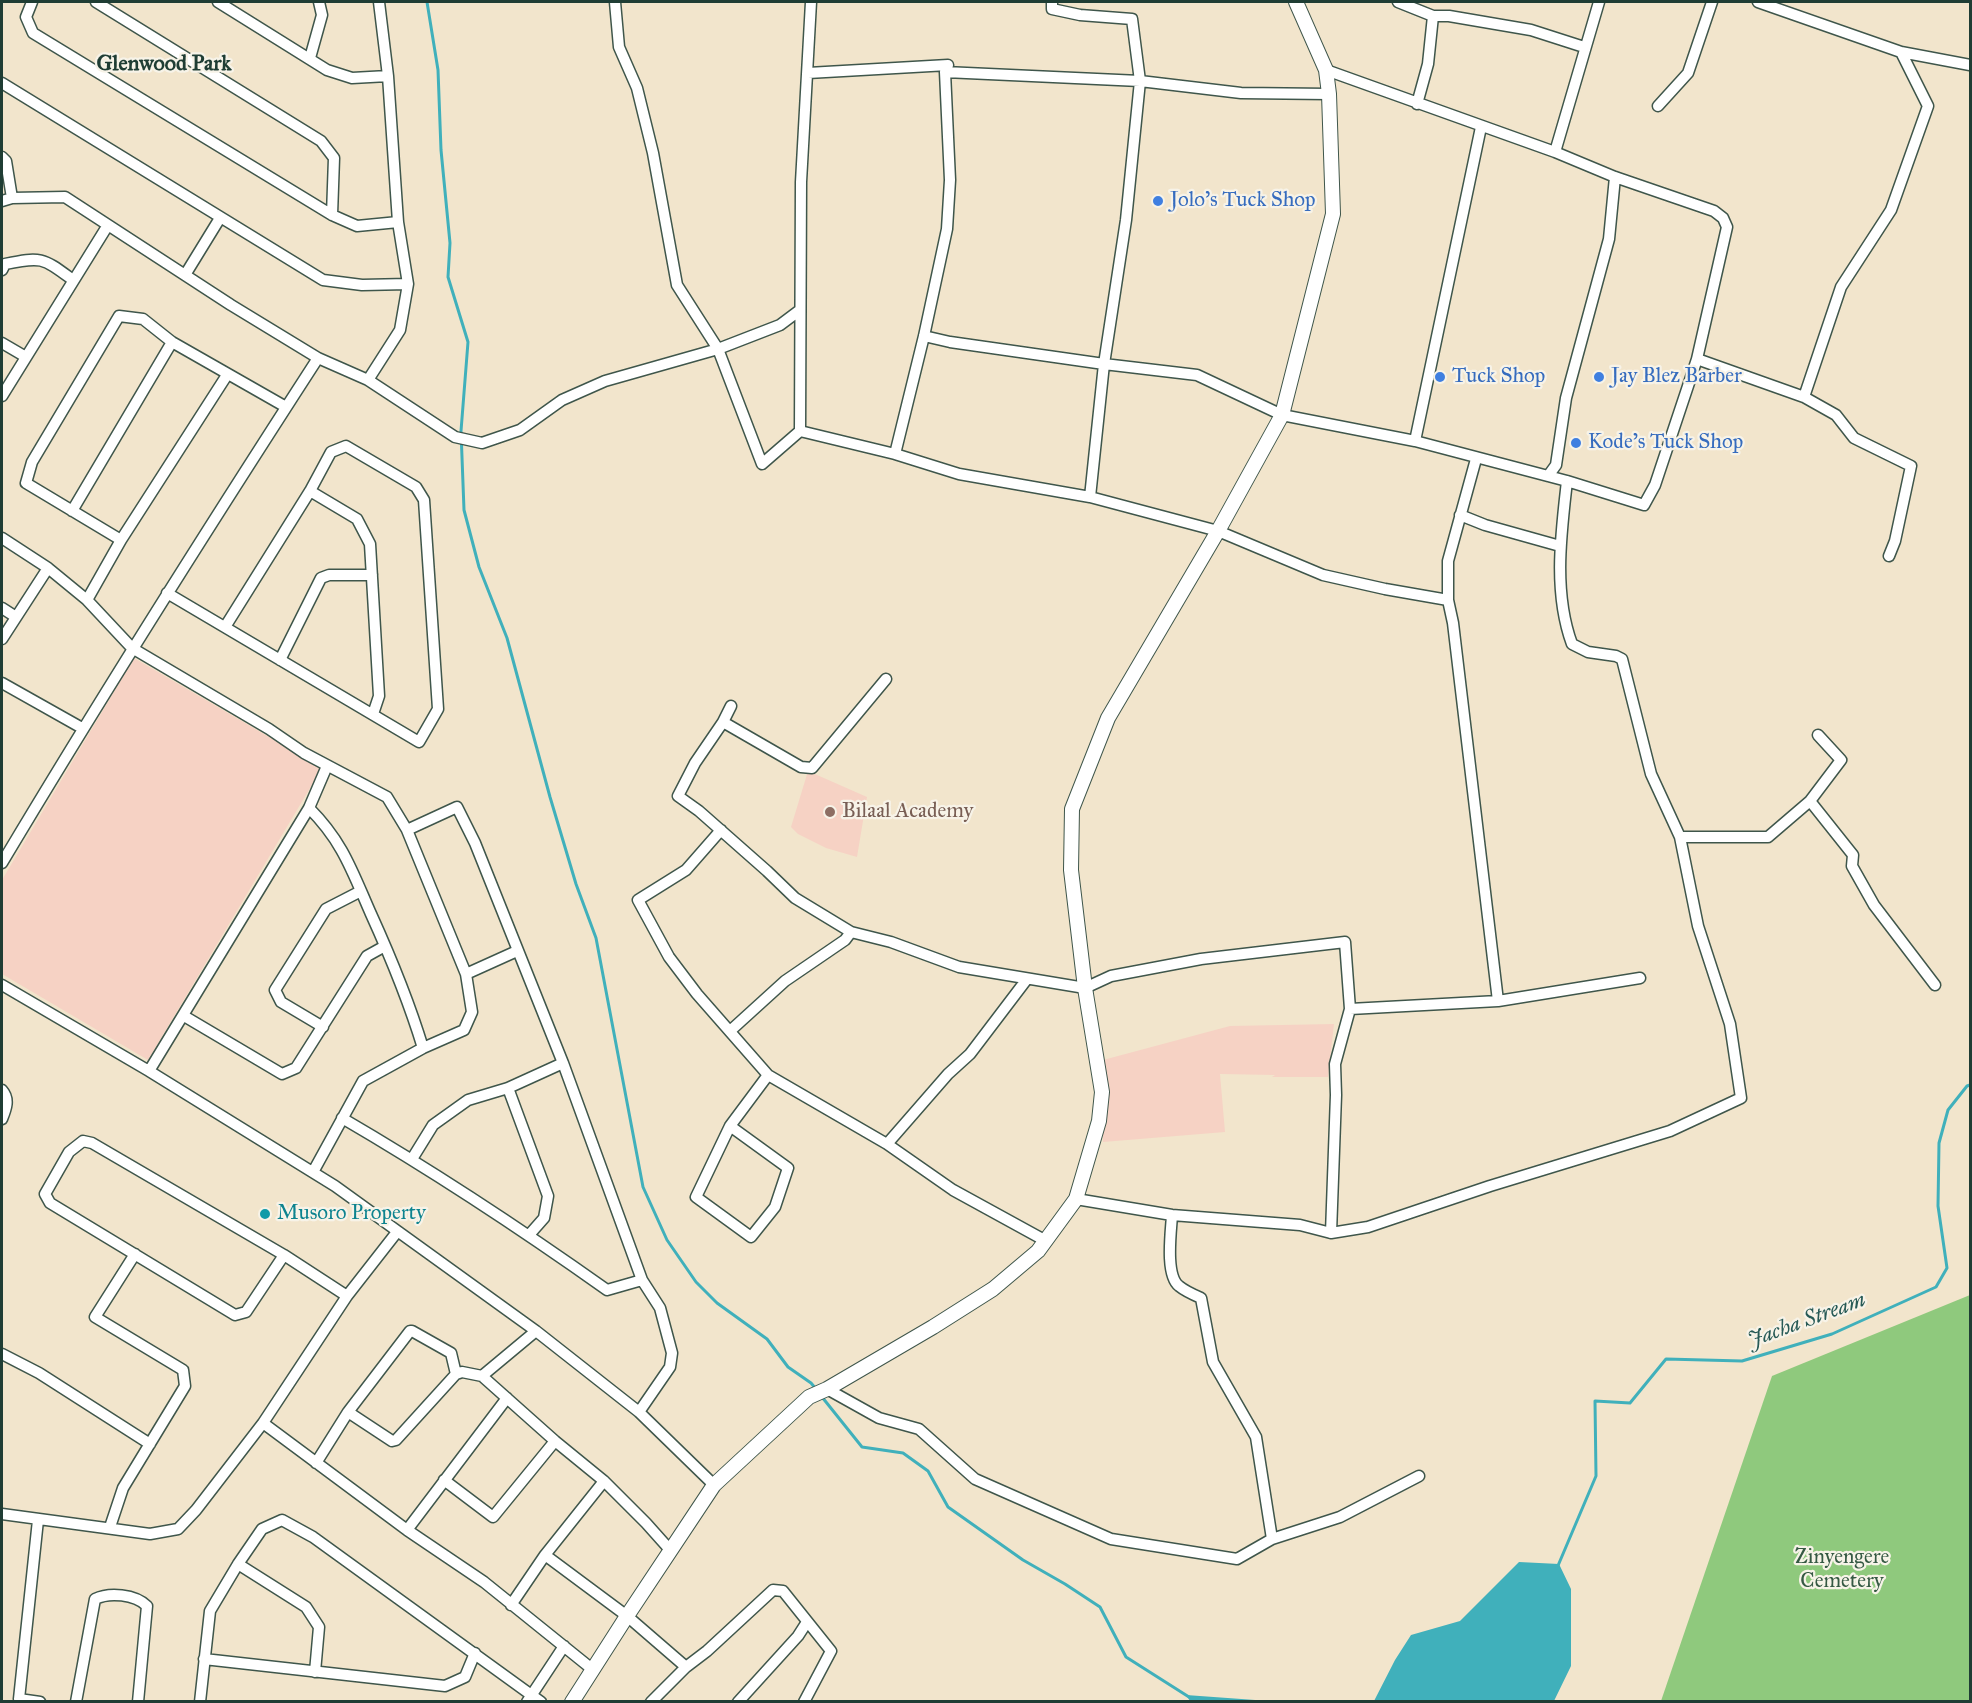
<!DOCTYPE html>
<html>
<head>
<meta charset="utf-8">
<style>
	body { margin:0 }
	#map { position:relative; width:1972px; height:1703px; overflow:hidden; background:#f2e5cc; font-family:"IM FELL Great Primer",serif }
	canvas { display:block }
	.frame { position:absolute; inset:0; border:3px solid #1f3d34; pointer-events:none }
</style>
</head>
<body>
<div id="map">
<canvas width="1972" height="1703"></canvas>
<div class="frame"></div>
</div>
<script>
const ctx = document.querySelector('canvas').getContext('2d');
ctx.lineJoin = 'round';
function paint(path, color) {
  ctx.fillStyle = color;
  ctx.fill(path, 'evenodd');
}
function stroke(path, color, width, dash) {
  ctx.strokeStyle = color;
  ctx.lineWidth = width;
  ctx.lineCap = dash ? 'butt' : 'round';
  ctx.setLineDash(dash || []);
  ctx.stroke(path);
}
function drawText(font, color, halo, rows, align = 'center') {
  ctx.font = font + ' "IM FELL Great Primer",serif';
  ctx.lineWidth = 4.5;
  ctx.setLineDash([]);
  ctx.textBaseline = 'middle';
  ctx.strokeStyle = halo;
  ctx.fillStyle = color;
  for (const [text, x, y, turn = 0] of rows) {
    ctx.save();
    ctx.translate(x, y);
    ctx.rotate((+turn || 0) * Math.PI / 180);
    ctx.textAlign = isNaN(turn) ? turn : align;
    if (halo) ctx.strokeText(text, 0, 0);
    ctx.fillText(text, 0, 0);
    ctx.restore();
  }
}
paint(new Path2D(`
	M134 658 322 768 148 1060 2 974V880Z
	M808 771 867 797 857 857 826 848 798 834 791 827Z
	M1334 1024 1328 1077H1272L1275 1075 1220 1074 1225 1132 1103 1142V1060L1230 1026Z`), '#f6d2c4');
paint(new Path2D(`
	M1970 1295V1701H1661L1772 1376Z`), '#8fc97d');
paint(new Path2D(`
	M1519 1562 1559 1564 1571 1589V1666L1554 1701H1374L1395 1660 1411 1635 1460 1621Z
	M1186 1695 1269 1701H1190Z`), '#40b0bb');
stroke(new Path2D(`
	M427 2 438 70 441 150 450 243 448 277 468 342 461 431 464 510 479 567 507 638 550 797 576 884 596 938 643 1187 667 1240 696 1282 717 1303 767 1339 788 1367 811 1383 816 1389
	M822 1397 862 1447 903 1453 928 1471 948 1507 1023 1560 1065 1584 1100 1607 1126 1657 1189 1697
	M1557 1568 1596 1476 1595 1401 1630 1403 1666 1359 1742 1361 1832 1334 1936 1287 1947 1268 1938 1206 1939 1143 1948 1110 1967 1086 1970 1085`), '#40b0bb', 3);
const street = new Path2D(`
	M32 2 26 17 33 33 332 215 357 226 398 222
	M96 2 321 141 334 158 332 215
	M218 2 327 70 352 78 388 76
	M615 2 619 47 637 88 653 153 677 285 718 349 762 464 800 431 801 182 811 2
	M1052 2V9L1080 15 1132 19 1140 81 1126 220 1104 364 1090 497
	M1398 2 1433 16H1449L1531 30 1584 47
	M1758 2 1901 52 1970 65
	M310 58 322 15 319 2
	M945 72 1140 81 1241 93 1329 94
	M808 73 948 65 945 72 950 180 947 229 924 336 895 454
	M2 83 323 280 362 285 408 284
	M1417 104 1428 64 1433 16
	M1658 106 1688 73 1712 2
	M1555 152 1599 2
	M2 157 6 161 12 198
	M2 201 12 198 65 197 231 305 318 358 368 380 455 437 482 443 520 430 562 400 605 381 718 349 780 325 800 310
	M2 270 5 264C42 256 43 258 73 280
	M185 275 220 218
	M924 336 950 342 1104 364 1197 375 1282 415 1415 441 1567 481 1644 505 1655 485 1697 359 1727 227 1723 218 1714 211 1615 177 1555 152 1326 70
	M2 343 26 357
	M1697 359 1804 397 1836 415 1854 438 1911 466 1895 541 1889 556
	M368 380 400 330 408 284 398 222 388 76 379 2
	M2 396 108 225
	M1804 397 1841 287 1891 210 1928 106 1901 52
	M800 431 895 454 959 474 1090 497 1218 531 1323 575 1385 589 1448 600
	M1415 441 1481 127
	M1476 459 1448 561V600L1453 623 1498 1001
	M1548 476 1556 465 1566 398 1609 239 1615 177
	M310 491 357 519 370 544 379 696 373 714
	M72 511 172 342
	M1460 515 1485 525 1560 546
	M2 538 48 568 87 600 132 648 269 729 304 753 387 797 407 830 466 974 472 1012 464 1030 423 1048 363 1081 313 1172
	M121 540 26 483 32 462 119 316 143 319 172 342 286 407
	M167 593 419 742 438 709 424 500 416 487 346 446 331 452 310 491 225 627
	M87 600 121 540 227 375
	M2 608 16 617
	M2 639 48 568
	M280 660 321 578 329 575H372
	M886 679 812 768 801 767 723 722 695 763 678 796 699 811 767 871 795 898 851 932 891 942 959 967 1085 988 1111 976 1201 959 1345 942 1350 1009 1335 1064 1336 1095 1331 1233
	M2 683 82 728
	M723 722 731 706
	M1810 801 1853 855 1852 866 1874 905 1935 985
	M309 808C343 842 352 871 371 914 391 958 409 1002 423 1048
	M407 830 457 807 475 843 563 1063 642 1280 660 1308 672 1353 670 1367 639 1412
	M721 830 686 870 638 900 669 957 697 994 768 1075 887 1144 948 1074 970 1054 1027 979
	M1680 837H1768L1810 801 1841 760 1818 735
	M2 863C104 692 210 525 318 358
	M466 974 517 951
	M2 985 149 1071 335 1186 536 1331 639 1412 714 1485
	M1350 1009 1498 1001 1640 978
	M184 1016 282 1074 296 1068 367 956 385 946
	M323 1027 281 1002 275 990 326 909 361 891
	M730 1031 785 981 845 940 851 932
	M149 1071 309 808 327 766
	M508 1088 548 1196 544 1218 529 1235
	M2 1090C10 1099 6 1109 2 1119
	M342 1118C433 1171 521 1229 607 1290L642 1280
	M730 1126 788 1168 775 1207 751 1237 696 1197 730 1126 768 1075
	M887 1144 953 1190 1046 1241
	M412 1159 433 1125 468 1100 508 1088 563 1063
	M1076 1199 1172 1215 1300 1225 1331 1233 1368 1227 1490 1186 1670 1131 1741 1098 1730 1024 1698 926 1680 837 1651 774 1622 659 1616 656 1588 652 1572 644C1553 592 1561 534 1567 481
	M284 1255 246 1312 235 1315 50 1203 45 1194 69 1152 83 1141 92 1143 284 1255 347 1296
	M2 1354 39 1373 150 1444
	M482 1376 536 1331
	M827 1389 879 1418 919 1429 975 1479 1111 1539 1237 1559 1272 1539 1256 1437 1213 1362 1201 1298C1194 1295 1185 1291 1179 1286 1165 1275 1171 1232 1172 1215
	M348 1412 392 1441 396 1440 456 1374 462 1372 482 1376 555 1441 604 1481 646 1523 671 1551
	M263 1423 407 1530 484 1582 592 1669
	M316 1463 348 1412 410 1331H412L451 1353 456 1374
	M444 1480 493 1517 555 1441
	M2 1514 150 1534 178 1529 196 1510 263 1423 347 1296 397 1232
	M38 1520 19 1699 40 1702
	M110 1527 123 1488 185 1386 183 1370 95 1317 135 1254
	M407 1530 507 1398
	M1272 1539 1340 1517 1419 1476
	M545 1555 627 1616 686 1667
	M238 1564 306 1607 319 1627 315 1672
	M511 1605 545 1555 604 1481
	M204 1659 445 1686 465 1677 475 1653
	M76 1702 95 1599C109 1592 135 1594 147 1606L138 1702
	M200 1702 210 1611 238 1564 262 1529 282 1520 313 1537 541 1702
	M527 1702 564 1646
	M651 1702 686 1667 707 1651 773 1590 783 1591 831 1651 804 1702
	M738 1702 798 1636 807 1622`);
const secondary = new Path2D(`
	M572 1702 627 1616 714 1485 809 1397 827 1389 933 1327 993 1289 1038 1251 1076 1199 1099 1121 1102 1092 1085 988 1071 870 1072 809 1108 718 1218 531 1282 415 1333 214 1329 94 1326 70 1296 2`);
stroke(street, '#3f564b', 13);
stroke(secondary, '#3f564b', 16);
stroke(street, '#fff', 10);
stroke(secondary, '#fff', 14);
for (const [x, y, r, color] of [
	[1158,201,6,"#3f7fe0"],
	[1440,377,6,"#3f7fe0"],
	[1599,377,6,"#3f7fe0"],
	[1576,443,6,"#3f7fe0"],
	[830,812,6,"#8d6e63"],
	[265,1214,6,"#0f9aa8"]
]) {
  const dot = new Path2D();
  dot.arc(x, y, r, 0, 2 * Math.PI);
  ctx.fillStyle = color;
  ctx.fill(dot);
  stroke(dot, '#f7f3e8', 2);
}
drawText('21px', '#366cbe', '#f7f3e8', [
	["Jolo's Tuck Shop",1170,201],
	["Tuck Shop",1452,377],
	["Jay Blez Barber",1611,377],
	["Kode's Tuck Shop",1588,443]
], 'left');
drawText('21px', '#785e54', '#f7f3e8', [
	["Bilaal Academy",842,812]
], 'left');
drawText('21px', '#0d838f', '#f7f3e8', [
	["Musoro Property",277,1214]
], 'left');
drawText('21px', '#355943', '#f7f3e8', [
	["Zinyengere",1842,1558],
	["Cemetery",1842,1582]
]);
drawText('bold 22px', '#1f3d34', '#f7f3e8', [
	["Glenwood Park",164,65]
]);
drawText('italic 22px', '#275a56', '#f7f3e8', [
	["Jacha Stream",1807,1321,-20]
]);
</script>
</body>
</html>
